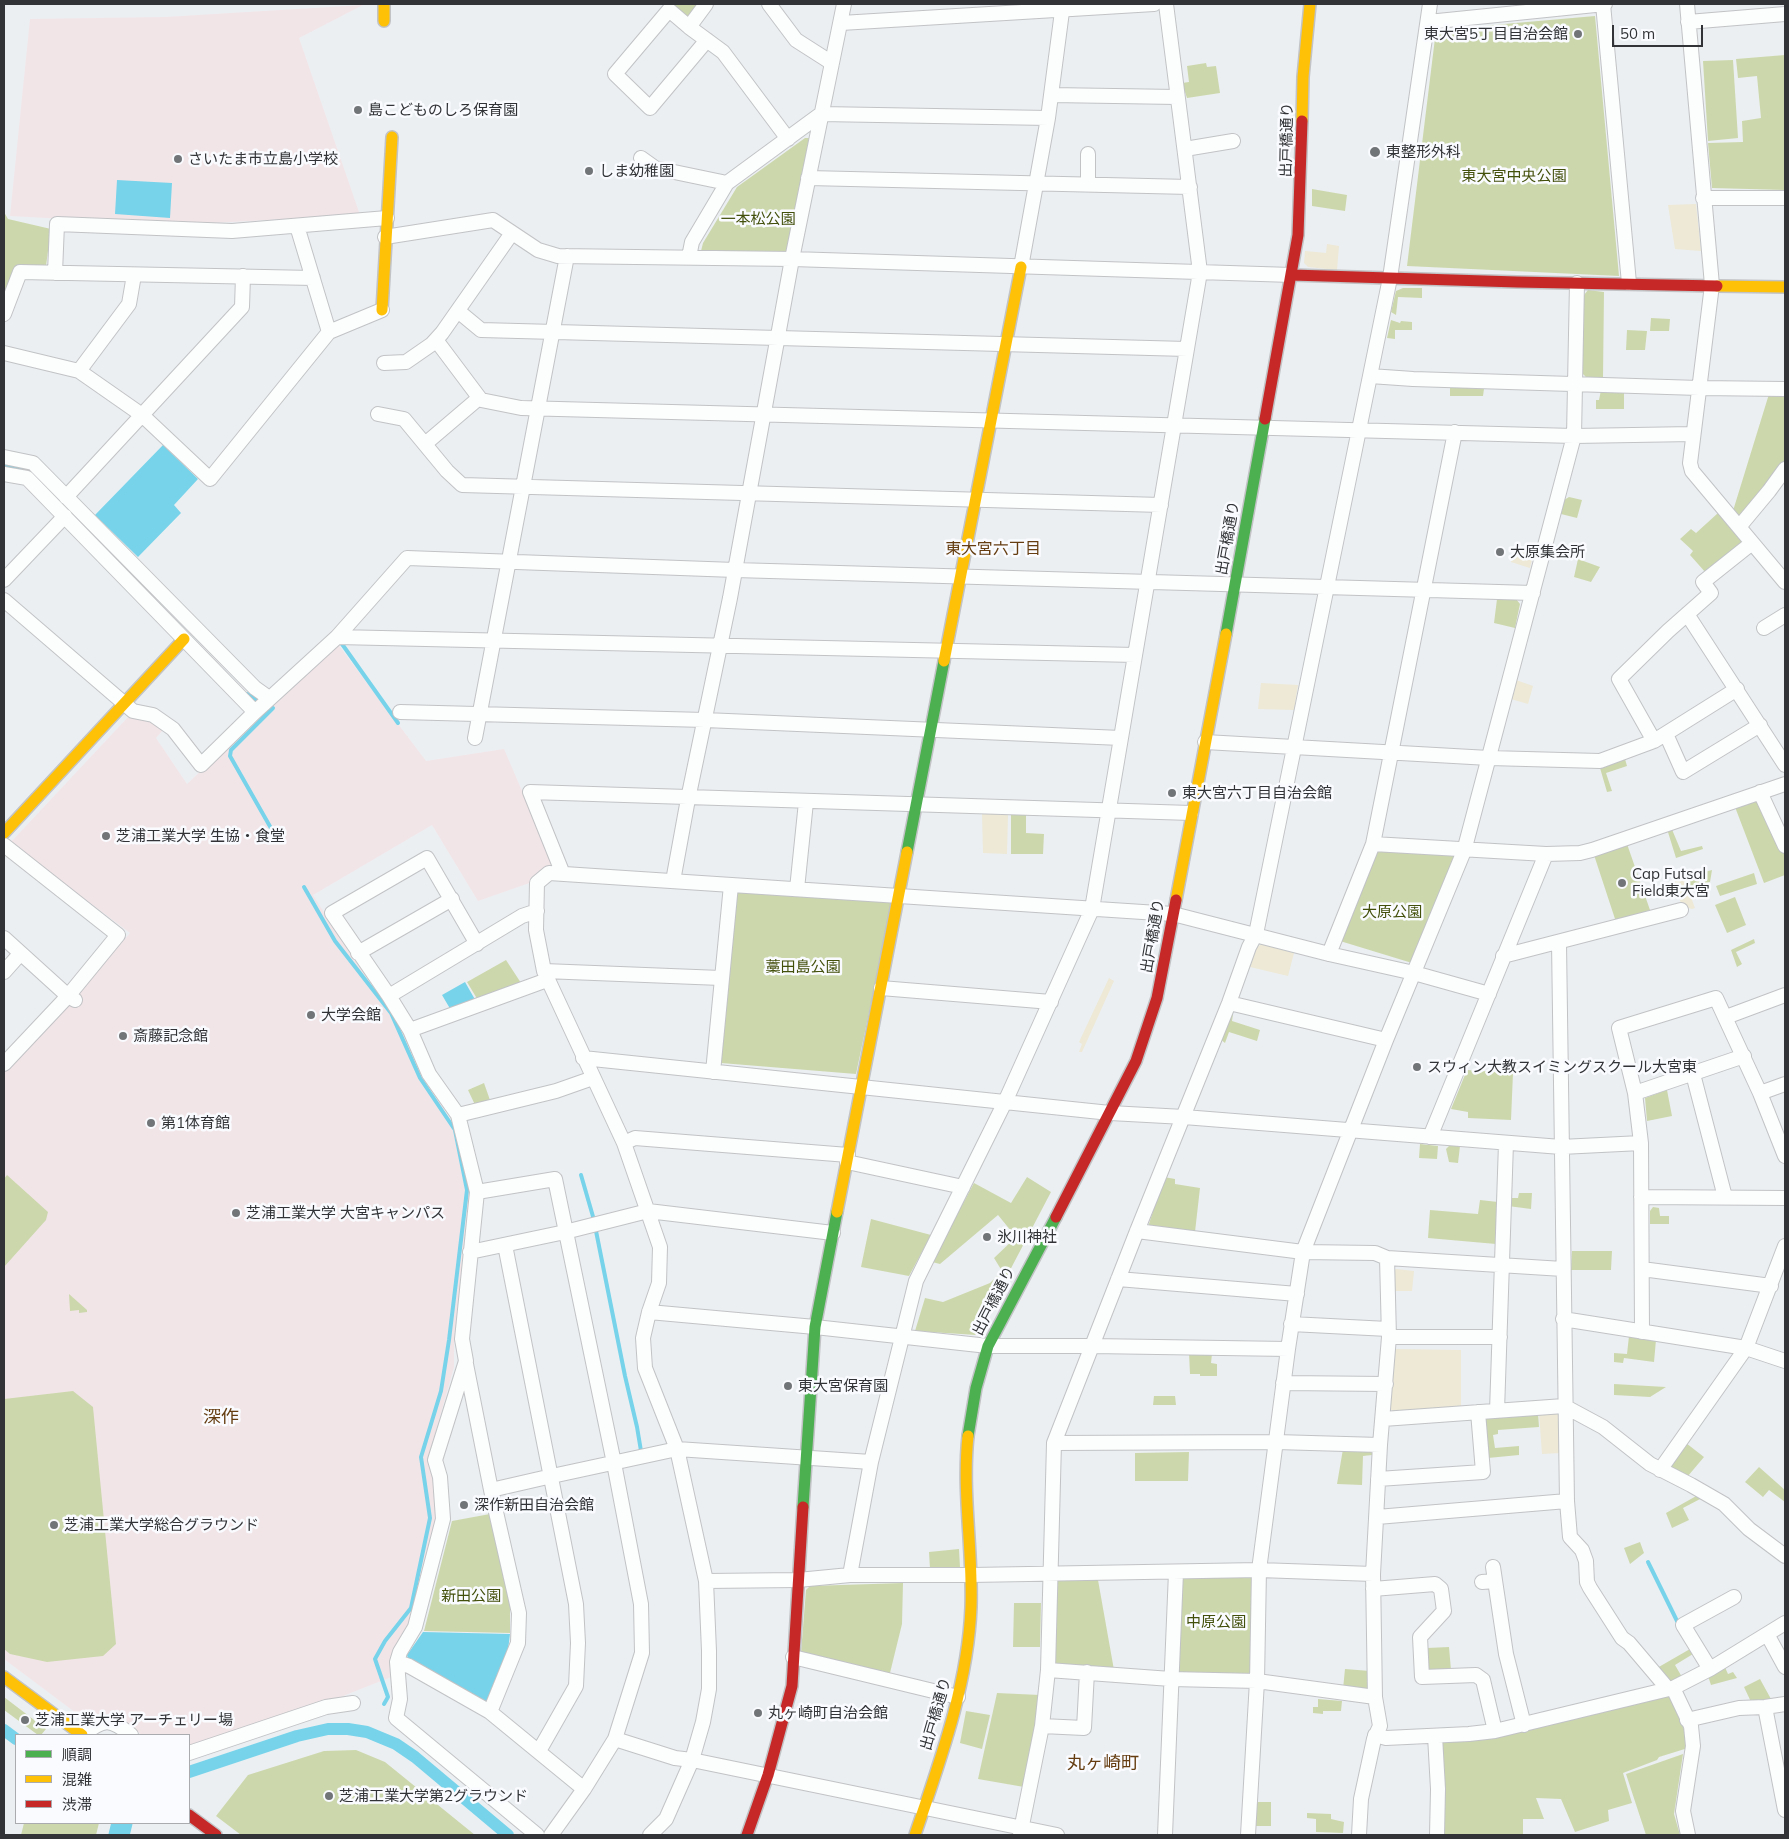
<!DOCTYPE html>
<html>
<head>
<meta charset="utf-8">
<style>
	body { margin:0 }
	#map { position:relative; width:1789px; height:1839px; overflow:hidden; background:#eceff2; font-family:Mulish,"Noto Sans JP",sans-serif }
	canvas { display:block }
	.frame { position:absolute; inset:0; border:5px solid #313336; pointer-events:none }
	.legend { position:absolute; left:15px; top:1734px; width:175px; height:90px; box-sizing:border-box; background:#f9fbfe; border:1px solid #a9abae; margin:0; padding:6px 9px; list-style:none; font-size:15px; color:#313336 }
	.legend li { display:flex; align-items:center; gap:10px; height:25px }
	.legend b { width:25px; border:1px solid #a9abae }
	.scale { position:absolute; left:1612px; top:25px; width:91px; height:22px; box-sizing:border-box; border:2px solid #313336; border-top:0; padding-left:6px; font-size:15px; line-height:18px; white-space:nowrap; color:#313336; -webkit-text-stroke:4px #f9fbfe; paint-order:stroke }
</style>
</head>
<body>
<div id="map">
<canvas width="1789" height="1839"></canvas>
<div class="frame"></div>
<ul class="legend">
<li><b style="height:6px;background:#4caf50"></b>順調</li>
<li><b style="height:6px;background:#ffc107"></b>混雑</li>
<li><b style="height:6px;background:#c62828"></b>渋滞</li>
</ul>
<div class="scale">50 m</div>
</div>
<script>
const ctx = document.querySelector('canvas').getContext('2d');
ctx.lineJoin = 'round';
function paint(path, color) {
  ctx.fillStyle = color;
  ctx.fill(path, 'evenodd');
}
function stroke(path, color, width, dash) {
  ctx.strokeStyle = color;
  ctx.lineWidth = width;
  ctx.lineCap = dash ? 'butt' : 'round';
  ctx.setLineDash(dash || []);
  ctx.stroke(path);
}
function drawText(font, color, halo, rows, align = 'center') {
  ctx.font = font + ' Mulish,"Noto Sans JP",sans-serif';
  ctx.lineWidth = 5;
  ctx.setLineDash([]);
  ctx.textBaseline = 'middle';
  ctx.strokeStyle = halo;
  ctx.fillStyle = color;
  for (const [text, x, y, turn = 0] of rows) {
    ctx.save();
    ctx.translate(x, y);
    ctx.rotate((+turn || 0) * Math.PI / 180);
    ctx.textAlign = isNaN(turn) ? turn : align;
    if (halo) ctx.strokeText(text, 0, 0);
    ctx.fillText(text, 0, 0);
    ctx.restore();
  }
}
paint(new Path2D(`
	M363 5 299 38 360 215 176 225 10 216 30 19 165 17Z
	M337 643 426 761 504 749 550 856 551 865 538 880 478 901 432 825 313 895 349 952 392 1010 432 1090 457 1130 470 1188 466 1238 454 1339V1367L429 1455 438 1515 411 1626 391 1662V1677L338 1698 189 1747V1735H142L114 1716 108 1714 97 1716 88 1722 4 1659V1071L76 996 130 933 10 843 129 716 147 719 163 730 156 738 187 784Z`), '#f2e5e8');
paint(new Path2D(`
	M676 4H704L691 20 673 7Z
	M1595 16 1619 276 1407 266 1436 30Z
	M1785 55V190L1712 188 1708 143 1743 142 1742 121 1761 118 1757 76 1738 78 1736 59Z
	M1733 60 1738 138 1708 141 1703 61Z
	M1206 63 1207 67 1216 66 1220 93 1187 98 1182 83 1189 82 1187 66Z
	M805 138H809L787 255 701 251 703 243 737 187Z
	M1312 189 1347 195 1345 211 1312 206Z
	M4 212 8 219 51 229 46 266H18L4 301Z
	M1403 288H1422V298L1398 297 1396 315 1391 312 1396 291Z
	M1588 290 1604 292 1603 378H1587L1582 373 1584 295Z
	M1651 318 1670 319 1669 331H1650Z
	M1391 320 1400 323 1401 321 1412 322V330H1395V339L1387 338Z
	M1627 330 1647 331 1645 350H1626Z
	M1450 387 1484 389 1483 396H1450Z
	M1601 390H1624V409H1596V400H1599Z
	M1769 394H1785V460L1740 517 1732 514Z
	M1569 497 1582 500 1577 518 1561 514 1564 500Z
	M1718 513 1743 542 1706 573 1690 555 1693 551 1680 539 1691 529 1696 533Z
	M1578 559 1600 567 1591 582 1574 577Z
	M1497 599H1516L1520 604 1515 628 1494 623Z
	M1625 759 1627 766 1606 773 1612 791 1607 792 1600 768Z
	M1758 800 1785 855V875L1764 883 1735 807Z
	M1011 814 1026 815V833L1044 834 1043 854H1011Z
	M1671 827 1681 851 1702 846 1703 849 1676 858 1667 829Z
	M1627 844 1650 910 1616 922 1594 855Z
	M1377 850 1455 854 1412 963 1340 941Z
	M1712 870 1710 882 1690 889 1686 877Z
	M1754 873 1757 884 1720 896 1716 886Z
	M734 887 893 899 856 1074 721 1063Z
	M1735 897 1746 925 1727 933 1715 905Z
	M1754 939 1755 943 1736 952 1742 964 1737 967 1731 950Z
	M506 960 523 986 479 1002 467 982Z
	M1233 1014 1232 1021 1260 1030 1257 1041 1229 1032 1225 1043 1220 1039 1231 1015Z
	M1467 1070 1513 1073 1511 1120 1468 1118V1112L1451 1109Z
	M484 1083 491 1103 476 1107 468 1090Z
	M1667 1090 1672 1116 1647 1121 1645 1098Z
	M1420 1144 1438 1146 1437 1159 1419 1158Z
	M1450 1145 1460 1146 1458 1163 1449 1162 1446 1149Z
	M7 1175 48 1212 46 1220 4 1267V1179Z
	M1027 1177 1051 1192 976 1335 915 1331 925 1298 943 1302 990 1283 1002 1271 994 1258 1016 1237 998 1215 940 1264 932 1262 974 1183 1011 1203Z
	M1164 1177 1175 1179V1184L1200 1188 1195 1232 1148 1227Z
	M1519 1193H1532L1531 1209 1508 1206 1509 1198H1518Z
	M1480 1200 1498 1202 1496 1244 1428 1238 1430 1210 1478 1214Z
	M1653 1207 1659 1208 1660 1216H1669V1224H1650V1211Z
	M871 1219 931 1235 909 1276 861 1267Z
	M1572 1251H1612L1611 1270H1571Z
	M69 1294 87 1310V1312L79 1313V1310L70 1311Z
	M1629 1336 1656 1340 1654 1362 1624 1358 1623 1363 1614 1362V1353L1627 1354Z
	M1189 1353 1212 1354 1211 1363 1217 1364V1376H1200V1374H1190Z
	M1614 1384 1666 1387 1650 1397 1614 1395Z
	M73 1391 93 1407 116 1644 103 1656 47 1662 10 1654 4 1649V1399Z
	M1154 1396H1175L1176 1405H1153Z
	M1538 1413 1539 1427 1498 1430V1434L1493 1435 1495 1448 1519 1446V1455L1488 1458 1485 1416Z
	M1686 1443 1704 1457 1688 1476 1670 1466Z
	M1343 1449H1369L1372 1453V1455L1363 1456 1362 1485 1337 1484Z
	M1189 1452 1188 1481H1135V1453Z
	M1759 1467 1785 1490V1502L1769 1490 1763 1497 1745 1482Z
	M1698 1495 1702 1498 1683 1508 1689 1520 1672 1528 1666 1513Z
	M490 1514 510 1602V1633L424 1631 452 1521Z
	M1640 1542 1644 1553 1630 1564 1624 1548Z
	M959 1549 960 1567 930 1569 929 1552Z
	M1183 1569 1253 1571 1250 1675 1179 1673Z
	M1059 1578 1098 1580 1114 1670 1057 1666 1052 1660 1054 1583Z
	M903 1583 902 1624 889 1677 801 1653 806 1590 810 1586Z
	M1014 1603H1041L1040 1647H1013Z
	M1449 1647 1451 1670 1431 1671 1428 1667 1427 1648Z
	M1690 1649 1693 1654 1675 1665 1682 1677 1672 1683 1657 1668Z
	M1724 1665 1728 1674 1733 1672 1737 1678 1711 1685 1708 1676Z
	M1345 1669 1370 1671V1687L1366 1690 1343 1689Z
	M1760 1679 1771 1699 1752 1704 1744 1687Z
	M997 1693 1040 1695 1039 1713 1024 1787 978 1779Z
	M1667 1694 1672 1696 1685 1732 1688 1748 1659 1757 1657 1760 1623 1773 1632 1803 1608 1810 1609 1821 1575 1832 1561 1799 1536 1798 1544 1819H1523V1835H1440V1740Z
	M4 1697 46 1729 41 1735H38L4 1710Z
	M1318 1699 1342 1701 1341 1711H1323V1714L1313 1713V1707H1318Z
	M966 1711 990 1715 982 1749 960 1743Z
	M356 1750 385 1762 475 1835H241L216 1816 248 1775 324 1751Z
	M1683 1754 1674 1814 1680 1835H1646L1626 1774Z
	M1257 1802H1271V1826H1256Z
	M1307 1813 1331 1814V1819L1344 1822 1343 1833 1316 1832V1819L1307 1818Z
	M24 1823H99L96 1835H21Z`), '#ccd8ac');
paint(new Path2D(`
	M1696 204 1701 251 1675 249 1668 205Z
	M1327 244 1339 246 1337 270 1308 267 1304 263 1305 251 1326 253Z
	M1516 547 1534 551 1530 568 1511 562Z
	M1516 680 1533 686 1528 704 1511 699Z
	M1261 683 1298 685 1294 710 1258 709Z
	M982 813 1008 815 1007 854 983 853Z
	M1683 876 1695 908 1692 909 1682 906 1673 880Z
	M1262 944 1294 953 1288 976 1250 967 1257 947Z
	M1109 978 1114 981 1082 1052H1079L1082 1044 1079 1042Z
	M1396 1269 1414 1271 1412 1291H1393L1392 1272Z
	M1393 1349 1461 1350V1407L1393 1411 1389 1408Z
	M1556 1412 1560 1415V1453L1542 1454 1539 1413Z`), '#ede9d6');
paint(new Path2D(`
	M117 180 172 183 170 218 115 214Z
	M163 445 198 479 174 505 181 513 138 557 95 515Z
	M465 982 477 1003 452 1012 442 995Z
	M423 1632 510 1634 507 1658 491 1701 485 1704 409 1662 407 1655Z`), '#77d3ea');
stroke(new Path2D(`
	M4 466 27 471 30 473
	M342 644 398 723
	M247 694 260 702
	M266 705 273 708 231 750 230 756 276 837
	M304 887 335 941 391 1013 420 1078 455 1130 467 1190 449 1340 441 1391 421 1457 430 1518 411 1608 385 1641 375 1659 388 1697 384 1704
	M581 1175 594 1220
	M596 1231 625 1376 637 1427 641 1451
	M1648 1562 1679 1625`), '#77d3ea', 4);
stroke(new Path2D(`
	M4 1730 16 1739
	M189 1772 297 1736 328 1729H348L367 1732 396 1744 415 1757 508 1835`), '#77d3ea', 12);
stroke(new Path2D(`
	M119 1835 122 1823`), '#77d3ea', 21);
const street = new Path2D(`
	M706 4 689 27 723 52 788 139
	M769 4 796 40 832 63
	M1603 4 1629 283
	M1687 4 1712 285 1690 463 1692 471 1785 582
	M1428 22 1605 4
	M1688 22 1785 14
	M841 23 1154 4
	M689 27 669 10 615 74 650 108 707 40
	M1051 95 1177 97
	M1185 149 1233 141
	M1088 154V184
	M641 158 655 168 727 183
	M808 178 1190 187
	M1703 198H1785
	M297 226 329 332
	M385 237 493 220 538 250 558 256 792 259 1292 275
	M689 257 692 242 727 183 821 114 1048 118
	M1021 267 1048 118 1063 4
	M55 273 57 224 232 231 387 218
	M458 311 481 330 1187 349
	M4 314 20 272 313 278
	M436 340 481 400 521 408 1574 436 1693 434
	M4 353 79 371 142 415 210 479 329 332 382 310
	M384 363 406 362 432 344 442 333 512 233
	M79 371 129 304 134 275
	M1370 376 1413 379 1699 388 1785 389
	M378 414 404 419 447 471 462 485 1161 505
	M425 444 479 398
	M4 457 33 463 255 688 269 698
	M4 474 27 478 255 712
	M66 497 242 307 243 276
	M1739 527 1769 491 1785 469
	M4 580 65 516
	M4 600 133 711 153 715 173 729 201 765 255 712 337 637 407 558 735 570 1533 593
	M1687 614 1785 765
	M1764 628 1785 615
	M337 637 1135 655
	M400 712 705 720 1121 738
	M1666 734 1683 772 1760 725
	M475 738 567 256
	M1654 741 1619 679 1668 631 1711 593 1703 582 1752 543
	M1205 742 1489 758 1600 761 1654 741 1737 689
	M1760 792 1785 846
	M1373 844 1546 854 1580 853 1592 850 1785 784
	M4 845 118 935 68 996 4 1064
	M563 874 530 792 1191 813
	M673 881 688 799 730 598 792 259 844 4
	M797 889 806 802
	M4 938 68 996 75 1000
	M477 944 427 858 332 913 389 996 410 1030 429 1074 458 1115 477 1192 462 1339 466 1361 435 1460 440 1477 443 1519 415 1627 400 1652 397 1662 400 1699 396 1718 537 1835
	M358 953 452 899
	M1329 954 1373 844 1455 432
	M1503 956 1681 910
	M544 971 721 978
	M4 972 20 954
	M881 988 1051 1002
	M389 996 522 916 537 911
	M1229 1003 1386 1040
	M1726 1017 1785 995
	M410 1030 547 980
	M583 1058 1110 1113 1184 1117 1561 1147 1641 1143
	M713 1072 731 885
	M1693 1074 1725 1197
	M1635 1093 1744 1056
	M1760 1093 1785 1084
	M458 1115 556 1091 593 1078
	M1430 1137 1546 854
	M624 1143 635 1138 848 1155
	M847 1162 963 1187
	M477 1192 555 1179 614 1463 641 1604 642 1653 615 1739 584 1789 551 1835
	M1641 1197 1785 1198
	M1137 1231 1303 1252 1375 1253 1387 1258 1563 1269
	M505 1245 576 1604 578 1643 576 1686 539 1751
	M470 1252 565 1232 648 1211 833 1233
	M1642 1269 1771 1286
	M1118 1279 1297 1294
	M649 1312 815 1327 988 1346H1092L1288 1349
	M1563 1319 1746 1348 1785 1361
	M1291 1324 1388 1329
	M1642 1332 1641 1143 1635 1093 1619 1028 1716 998 1760 1093 1785 1156
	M1389 1337H1500
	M466 1364 491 1490 519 1613 518 1643 490 1712
	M1283 1383 1386 1384
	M1497 1411 1506 1143
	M1383 1419 1564 1406 1603 1427 1650 1464 1691 1485 1724 1504 1749 1529 1785 1556
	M1054 1443 1276 1442 1380 1445
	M1660 1470 1746 1348 1785 1246
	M1378 1479 1483 1472 1478 1412
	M491 1490 552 1476 677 1449 871 1462
	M1567 1501 1570 1537 1582 1550 1586 1561 1587 1582 1590 1588 1622 1638 1629 1643 1668 1689
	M1377 1517 1567 1501 1559 943
	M1493 1567 1506 1654 1524 1725
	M850 1575 871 1462 916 1281 1005 1102 1092 909 1200 272 1166 4
	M706 1581 798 1580 850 1575H971L1259 1570 1373 1574
	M1482 1582 1495 1581
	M1373 1589 1435 1584 1441 1589 1444 1611 1420 1637 1422 1677 1476 1675 1483 1680 1495 1731
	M1767 1634 1785 1667
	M793 1657 958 1697
	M397 1662 409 1666 490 1712 584 1789
	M1710 1669 1683 1625 1734 1597
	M1048 1670 1171 1679 1257 1681 1375 1697
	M1673 1688 1691 1726 1693 1746 1683 1811 1688 1835
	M1765 1707 1785 1810
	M1687 1720 1739 1708 1765 1707 1785 1704
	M1042 1726 1084 1728 1087 1672
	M83 1735C104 1718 110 1718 131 1735
	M1375 1735 1386 1738 1469 1734 1495 1731 1673 1688 1710 1669 1785 1623
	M1435 1736 1438 1789 1437 1835
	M615 1739 675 1758 692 1760 1057 1835
	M189 1753 326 1707 353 1703
	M650 1835 666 1819 692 1760 703 1722 709 1689V1651L706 1581 677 1449 645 1368 643 1338 649 1312 659 1283 660 1247 624 1143 544 971 536 930 537 883 549 873 1173 914 1329 954 1414 973 1489 994
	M1020 1835 1042 1726 1048 1670 1054 1443 1137 1231 1229 1003 1249 947 1256 934 1390 278 1430 4
	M1165 1835 1176 1572
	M1248 1835 1257 1681 1259 1570 1288 1349 1303 1252 1386 1040 1464 851 1574 436 1577 283
	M1359 1835 1361 1799 1374 1739 1380 1726 1375 1697 1373 1574 1380 1445 1389 1337 1387 1258`);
const fast = new Path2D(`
	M1226 634 1265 419
	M907 852 944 661
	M968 1436 976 1388 988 1346 1056 1217
	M803 1507 815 1327 837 1212`);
const slow = new Path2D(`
	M384 4V21
	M1302 121 1303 77 1310 4
	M1717 286 1785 287
	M382 310 392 137
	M944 661 1021 267
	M4 833 184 639
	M1176 900 1226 634
	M837 1212 907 852
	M4 1677 82 1735
	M915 1835C940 1761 968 1685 971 1607 973 1550 962 1493 968 1436`);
const jam = new Path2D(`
	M1292 275 1517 282 1717 286
	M1265 419 1298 235 1302 121
	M1056 1217 1136 1061 1157 998 1176 900
	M189 1815 216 1835
	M747 1835 768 1775 792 1686 803 1507`);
stroke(street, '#c1c3c5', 16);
stroke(fast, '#c1c3c5', 14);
stroke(slow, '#c1c3c5', 14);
stroke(jam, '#c1c3c5', 14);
stroke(street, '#fcfdfd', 14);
stroke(fast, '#4caf50', 11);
stroke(slow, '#ffc107', 11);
stroke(jam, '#c62828', 11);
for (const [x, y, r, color] of [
	[1578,34,5,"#727578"],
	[358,110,5,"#727578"],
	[1375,152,6,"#727578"],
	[178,159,5,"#727578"],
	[589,171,5,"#727578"],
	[1500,552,5,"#727578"],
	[1172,793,5,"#727578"],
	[106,836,5,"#727578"],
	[1622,883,5,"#727578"],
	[311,1015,5,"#727578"],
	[123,1036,5,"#727578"],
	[1417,1067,5,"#727578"],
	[151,1123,5,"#727578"],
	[236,1213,5,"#727578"],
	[987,1237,5,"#727578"],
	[788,1386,5,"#727578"],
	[464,1505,5,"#727578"],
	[54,1525,5,"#727578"],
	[758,1713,5,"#727578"],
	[25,1720,5,"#727578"],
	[329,1796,5,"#727578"]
]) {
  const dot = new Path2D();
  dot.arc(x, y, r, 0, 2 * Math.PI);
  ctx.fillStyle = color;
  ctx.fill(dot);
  stroke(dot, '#f9fbfe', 2);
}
drawText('15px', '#313336', '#f9fbfe', [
	["東大宮5丁目自治会館",1568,34,"right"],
	["島こどものしろ保育園",368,110],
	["東整形外科",1386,152],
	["さいたま市立島小学校",188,159],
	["しま幼稚園",599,171],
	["大原集会所",1510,552],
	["東大宮六丁目自治会館",1182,793],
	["芝浦工業大学 生協・食堂",116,836],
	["Cap Futsal",1632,874],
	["Field東大宮",1632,891],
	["大学会館",321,1015],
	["斎藤記念館",133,1036],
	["スウィン大教スイミングスクール大宮東",1427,1067],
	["第1体育館",161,1123],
	["芝浦工業大学 大宮キャンパス",246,1213],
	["氷川神社",997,1237],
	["東大宮保育園",798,1386],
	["深作新田自治会館",474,1505],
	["芝浦工業大学総合グラウンド",64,1525],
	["丸ヶ崎町自治会館",768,1713],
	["芝浦工業大学 アーチェリー場",35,1720],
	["芝浦工業大学第2グラウンド",339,1796]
], 'left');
drawText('15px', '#313336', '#f9fbfe', [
	["出戸橋通り",1287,140,-89],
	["出戸橋通り",1228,538,-80],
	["出戸橋通り",1153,936,-80],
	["出戸橋通り",994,1301,-63],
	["出戸橋通り",936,1714,-74]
]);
drawText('15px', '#43500c', '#f9fbfe', [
	["東大宮中央公園",1514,176],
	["一本松公園",758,219],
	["大原公園",1392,912],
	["藁田島公園",803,967],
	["新田公園",471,1596],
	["中原公園",1216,1622]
]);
drawText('16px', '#653d11', '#f9fbfe', [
	["東大宮六丁目",993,549]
]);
drawText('18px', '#653d11', '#f9fbfe', [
	["深作",221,1418],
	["丸ヶ崎町",1103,1764]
]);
</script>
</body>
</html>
